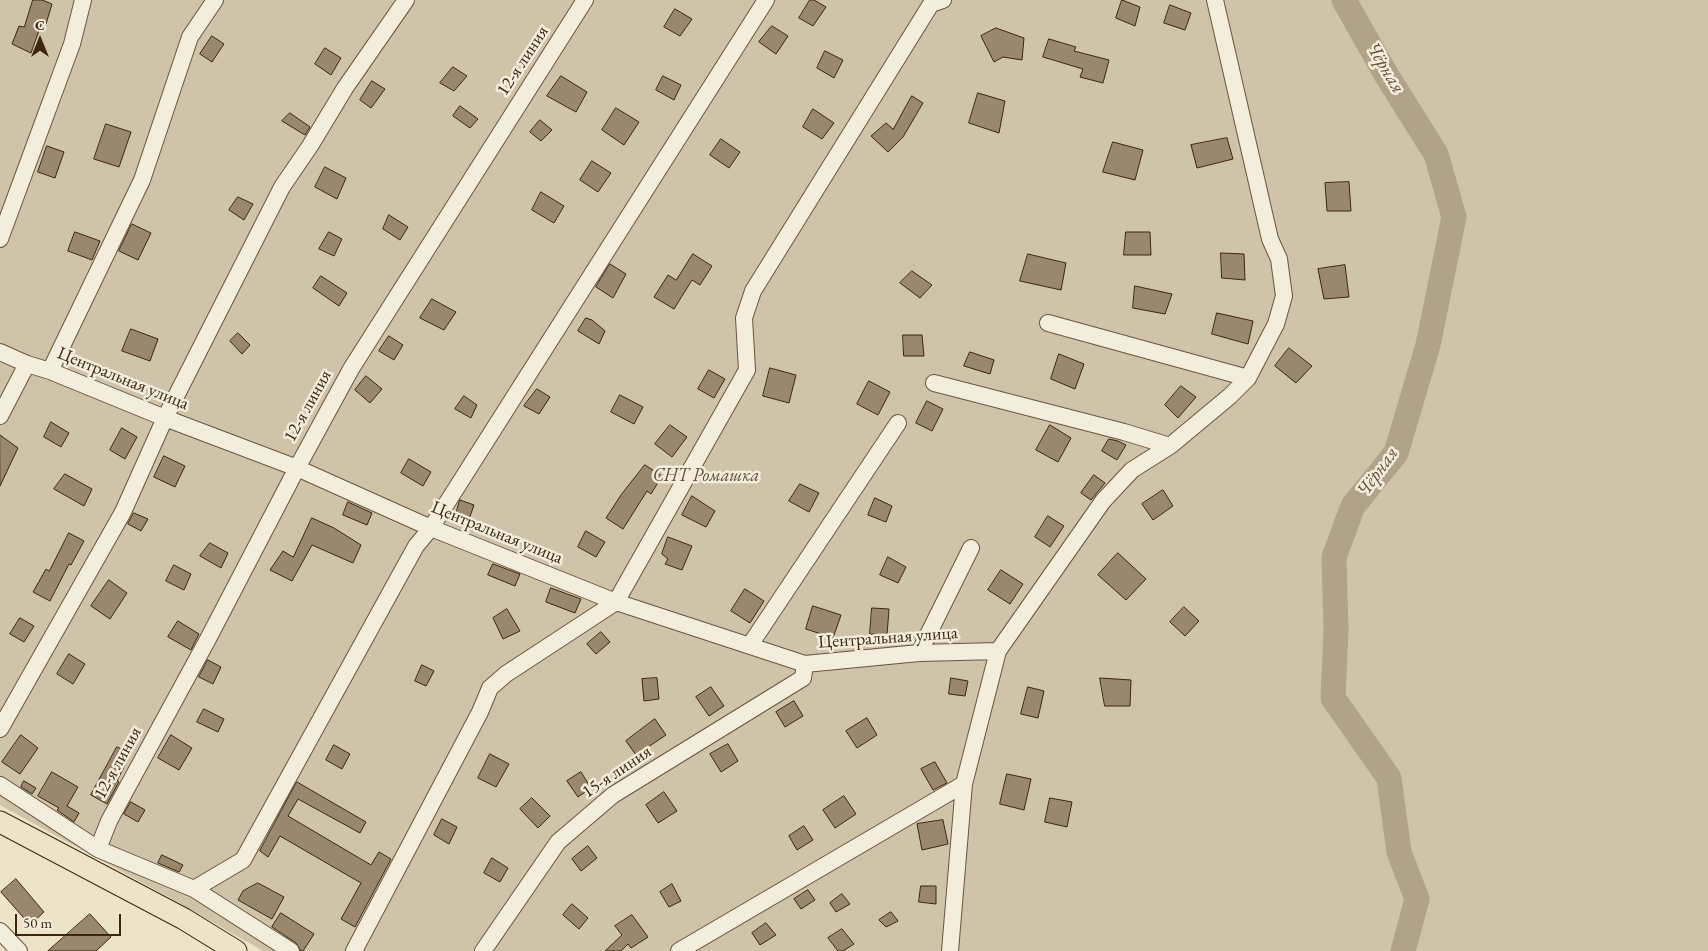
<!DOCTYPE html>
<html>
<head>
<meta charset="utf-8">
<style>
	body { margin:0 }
	#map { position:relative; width:1708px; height:951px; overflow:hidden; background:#ede3c9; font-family:"EB Garamond",serif }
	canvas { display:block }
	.north { position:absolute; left:15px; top:15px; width:50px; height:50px; -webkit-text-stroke:4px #f3eddc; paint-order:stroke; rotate:0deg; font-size:14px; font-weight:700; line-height:20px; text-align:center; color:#3d260e }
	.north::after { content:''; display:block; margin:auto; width:18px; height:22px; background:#3d260e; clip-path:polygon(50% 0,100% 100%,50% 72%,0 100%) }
	.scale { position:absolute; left:15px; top:914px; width:106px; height:22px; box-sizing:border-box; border:2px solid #3d260e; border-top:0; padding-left:6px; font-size:15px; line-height:18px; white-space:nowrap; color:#3d260e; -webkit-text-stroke:4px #f3eddc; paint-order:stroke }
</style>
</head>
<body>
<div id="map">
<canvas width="1708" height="951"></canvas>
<div class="north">С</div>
<div class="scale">50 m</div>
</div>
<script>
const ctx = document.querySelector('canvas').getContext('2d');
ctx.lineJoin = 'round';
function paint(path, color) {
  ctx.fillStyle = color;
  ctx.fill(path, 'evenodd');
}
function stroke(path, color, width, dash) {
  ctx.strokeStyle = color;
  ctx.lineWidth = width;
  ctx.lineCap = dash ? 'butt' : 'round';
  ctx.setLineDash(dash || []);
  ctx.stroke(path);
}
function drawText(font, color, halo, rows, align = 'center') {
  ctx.font = font + ' "EB Garamond",serif';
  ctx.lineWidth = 5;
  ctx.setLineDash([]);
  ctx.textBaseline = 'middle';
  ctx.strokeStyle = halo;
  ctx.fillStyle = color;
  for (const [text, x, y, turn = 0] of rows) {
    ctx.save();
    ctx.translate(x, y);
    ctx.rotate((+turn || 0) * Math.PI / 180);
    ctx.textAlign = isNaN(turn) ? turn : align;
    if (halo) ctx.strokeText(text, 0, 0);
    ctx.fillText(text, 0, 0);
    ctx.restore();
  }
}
paint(new Path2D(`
	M0 0H1708V951H263L172 899 0 805Z`), '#cfc3a9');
stroke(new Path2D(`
	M1344 0 1387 76 1436 154 1454 217 1428 345 1396 453 1353 506 1334 557 1336 630 1333 698 1389 778 1399 852 1417 899 1403 951`), '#b1a389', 25);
const building = new Path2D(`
	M33 0H42L52 4 46 24 42 22 31 53 12 44 19 26 24 27Z
	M810 0H814L826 7 813 26 799 18Z
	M1122 0 1140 7 1135 26 1116 18Z
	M1170 5 1191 13 1185 30 1164 23Z
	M675 9 692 19 680 36 664 27Z
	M772 26 788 36 776 54 759 42Z
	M996 28 1024 38 1022 60 1003 57 994 62 981 36Z
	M212 36 224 44 212 62 200 54Z
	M1049 39 1076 47 1074 51 1109 60 1103 83 1080 77 1083 69 1043 57Z
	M325 48 341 58 331 75 315 64Z
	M825 51 843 60 834 78 817 68Z
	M453 67 467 76 454 91 440 83Z
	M561 76 587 92 576 112 547 96Z
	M663 76 681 85 674 100 656 90Z
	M372 81 385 89 371 108 360 100Z
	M978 93 1005 101 999 133 969 123Z
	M912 96 923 103 903 137 888 152 871 136 886 123 893 129Z
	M460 106 478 119 470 128 453 116Z
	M616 108 639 122 624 145 602 130Z
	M813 109 834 123 822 139 803 127Z
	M290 113 310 127 305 135 282 121Z
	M540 120 552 130 541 141 530 132Z
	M106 124 131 132 119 167 94 159Z
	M1227 138 1233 159 1197 168 1191 145Z
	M721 139 740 152 729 168 710 155Z
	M1113 142 1143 150 1135 180 1103 172Z
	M47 146 64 152 55 178 38 172Z
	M592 161 611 173 598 192 580 180Z
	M325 167 346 178 337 199 315 187Z
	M1349 182 1351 211H1327L1325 183Z
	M541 192 564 206 554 223 532 210Z
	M238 197 253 204 244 220 229 210Z
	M389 215 408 227 400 240 383 229Z
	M132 224 151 233 138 260 119 251Z
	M75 232 100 241 92 260 68 251Z
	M329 232 342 239 334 256 319 249Z
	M1126 232H1150L1151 255H1124Z
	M1221 253 1244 254 1245 280 1222 278Z
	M693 254 712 266 700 285 692 280 674 309 654 297 668 275 676 280Z
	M1028 254 1066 263 1061 290 1020 281Z
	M610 264 626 274 613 298 596 287Z
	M1345 265 1349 297 1324 299 1318 269Z
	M912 271 932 285 920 298 900 283Z
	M321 276 347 293 339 306 313 288Z
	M1135 286 1172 294 1165 314 1133 308Z
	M432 299 456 312 444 330 420 318Z
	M1217 313 1253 321 1248 344 1212 334Z
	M586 318 592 320 605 331 599 344 578 331Z
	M131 329 158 339 150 361 122 351Z
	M238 333 250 345 242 354 230 341Z
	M903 335H922L924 356H904Z
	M389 336 403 345 394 360 379 351Z
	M1289 348 1312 366 1296 383 1275 366Z
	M970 352 994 360 990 374 964 366Z
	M1059 354 1084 364 1075 389 1051 379Z
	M770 368 796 375 789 403 763 396Z
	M709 370 725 379 714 398 698 389Z
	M366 376 382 389 370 403 355 390Z
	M869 381 890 392 878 415 857 404Z
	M1181 386 1196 397 1178 418 1165 405Z
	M537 389 550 397 539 414 524 406Z
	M620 395 643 407 634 424 611 412Z
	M464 396 477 405 471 418 455 409Z
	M927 401 943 409 932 431 916 423Z
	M51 422 69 433 61 447 44 437Z
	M670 425 687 437 672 457 655 444Z
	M1050 425 1071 438 1058 462 1036 450Z
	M122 428 137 437 125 459 110 450Z
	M0 435 18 448 0 486Z
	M1109 439 1118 441 1126 445 1117 460 1102 451Z
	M164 456 185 466 175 487 154 477Z
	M409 459 431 472 423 486 401 473Z
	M645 465 662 476 651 494 647 491 623 529 606 518 621 495Z
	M65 474 92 489 84 506 54 489Z
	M1094 475 1105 483 1091 500 1081 493Z
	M800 484 819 493 809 512 789 501Z
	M1163 490 1173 506 1153 520 1142 504Z
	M692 496 715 511 706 527 682 515Z
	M875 498 892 506 886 522 868 515Z
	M460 500 474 505 467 525 454 521Z
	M348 502 372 513 367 525 343 515Z
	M134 513 148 519 141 531 128 524Z
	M1048 516 1064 526 1050 547 1035 537Z
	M312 518 334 528 361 545 353 563 312 545 292 581 270 570 283 551 293 557Z
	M586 531 605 542 596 557 578 547Z
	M69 533 84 541 71 565 69 564 50 601 33 592 46 569 49 571Z
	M668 537 692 546 682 570 665 564 668 559 662 554Z
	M210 543 228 553 221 568 200 556Z
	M1118 553 1146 579 1126 600 1098 575Z
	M888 557 906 567 898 583 880 575Z
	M493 564 520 574 515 586 488 575Z
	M174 565 191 574 184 590 166 581Z
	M1001 570 1023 584 1010 604 988 590Z
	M109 580 127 593 110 619 91 606Z
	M551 588 581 599 575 613 546 602Z
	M745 589 764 601 750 623 731 611Z
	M813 606 841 615 833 638 806 629Z
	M1184 607 1199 621 1185 636 1170 622Z
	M872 608 889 609 887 635 870 634Z
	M507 609 520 631 503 639 493 618Z
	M20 618 34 626 24 642 10 634Z
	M178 621 199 634 191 650 168 637Z
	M601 632 610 642 596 654 587 644Z
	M69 654 85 664 73 684 57 674Z
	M208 660 221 667 213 684 199 677Z
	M422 665 434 671 426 686 415 681Z
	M657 678 659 699 644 701 642 679Z
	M951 678 968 681 965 696 949 694Z
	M1100 678 1131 680 1130 706H1105Z
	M711 687 724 706 709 716 696 697Z
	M1028 687 1044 691 1038 718 1021 714Z
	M794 701 803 716 785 727 776 712Z
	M204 709 224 719 218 732 197 722Z
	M867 718 877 735 857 748 846 731Z
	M655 719 666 735 636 755 626 741Z
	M21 735 38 748 20 774 2 762Z
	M171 735 192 748 179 770 158 758Z
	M728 744 738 761 721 772 710 754Z
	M334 745 350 754 342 769 326 760Z
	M117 747 131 753 117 781 119 782 107 804 91 795Z
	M490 754 509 764 496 787 478 778Z
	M935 762 947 783 933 790 921 769Z
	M52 772 78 787 67 806 79 813 74 822 57 810 59 808 38 796Z
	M581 772 591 788 578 797 567 781Z
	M1007 774 1031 779 1024 810 1000 804Z
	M24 781 36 788 32 794 21 787Z
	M297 782 366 822 360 833 298 799 288 816 371 865 379 852 391 859 355 927 341 919 361 883 280 836 268 857 260 851Z
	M664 792 677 811 658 823 646 805Z
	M844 796 856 814 835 828 823 810Z
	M532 798 550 816 538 828 520 809Z
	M1050 798 1072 802 1067 827 1045 822Z
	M131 802 145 810 138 822 124 814Z
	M442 819 457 827 449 844 434 835Z
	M943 820 948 844 922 850 917 824Z
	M804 826 813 840 797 850 789 836Z
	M588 846 597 858 581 871 572 859Z
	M162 855 183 865 179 872 158 863Z
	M492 858 508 868 500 882 484 873Z
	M16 879 44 912 30 925 1 892Z
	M258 883 284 897 272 919 238 900 243 891Z
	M672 884 681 901 669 907 660 892Z
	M921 886H936V904L919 902Z
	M808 890 815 900 801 909 794 899Z
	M842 894 850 904 836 912 830 903Z
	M572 904 588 918 579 929 563 915Z
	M891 912 898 921 886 927 879 920Z
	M281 913 314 934 303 951H301L296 943 272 927Z
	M90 914 111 937 96 951H48Z
	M632 915 648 937 631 948 628 944 621 951H605L622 935 615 926Z
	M766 923 776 935 760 945 752 933Z
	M842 929 854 944 843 951H838L828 938Z`);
paint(building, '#99886f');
stroke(building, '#3d260e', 1);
const minor = new Path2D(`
	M0 239 72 44 83 0
	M1048 323 1248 378
	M0 352 27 364 50 371 165 418 297 468 431 528 616 602 805 664 919 653 998 651
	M50 371 142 180 190 37 215 0
	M934 383 1124 432 1170 446
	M0 416 27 364
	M750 645 898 423
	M919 653 971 548
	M0 729 123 512 165 418 282 187 310 146 345 88 406 0
	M0 785 98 849 194 889 291 951
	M98 849 109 821 208 639 297 468 351 369 585 0
	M194 889 243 860 416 546 431 528 766 0
	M0 931 19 951
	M354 951 480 712 490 688 506 674 616 602 747 370 744 318 753 291 931 4 943 0
	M483 951 558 842 613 795 803 678 805 664
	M679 951 964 784
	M950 951 964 784 998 651 1103 501 1132 470 1170 446 1230 396 1248 378 1276 324 1284 296 1279 259 1270 239 1215 0`);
const major = new Path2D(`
	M0 822 184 919 236 951`);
stroke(minor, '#69553d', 18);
stroke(major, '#3d260e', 23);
stroke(minor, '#f3eddc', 16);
stroke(major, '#ede3c9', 21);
drawText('18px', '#3d260e', '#f3eddc', [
	["12-я линия",523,61,-57],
	["Центральная улица",123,379,22],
	["12-я линия",308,406,-61],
	["Центральная улица",497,533,22],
	["Центральная улица",888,638,-4],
	["12-я линия",118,763,-61],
	["15-я линия",617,772,-34]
]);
drawText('italic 18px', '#624d35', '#f3eddc', [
	["СНТ Ромашка",706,476]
]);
drawText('italic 19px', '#604c33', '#f3eddc', [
	["Чёрная",1385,68,59],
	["Чёрная",1378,472,-54]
]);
</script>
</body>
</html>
